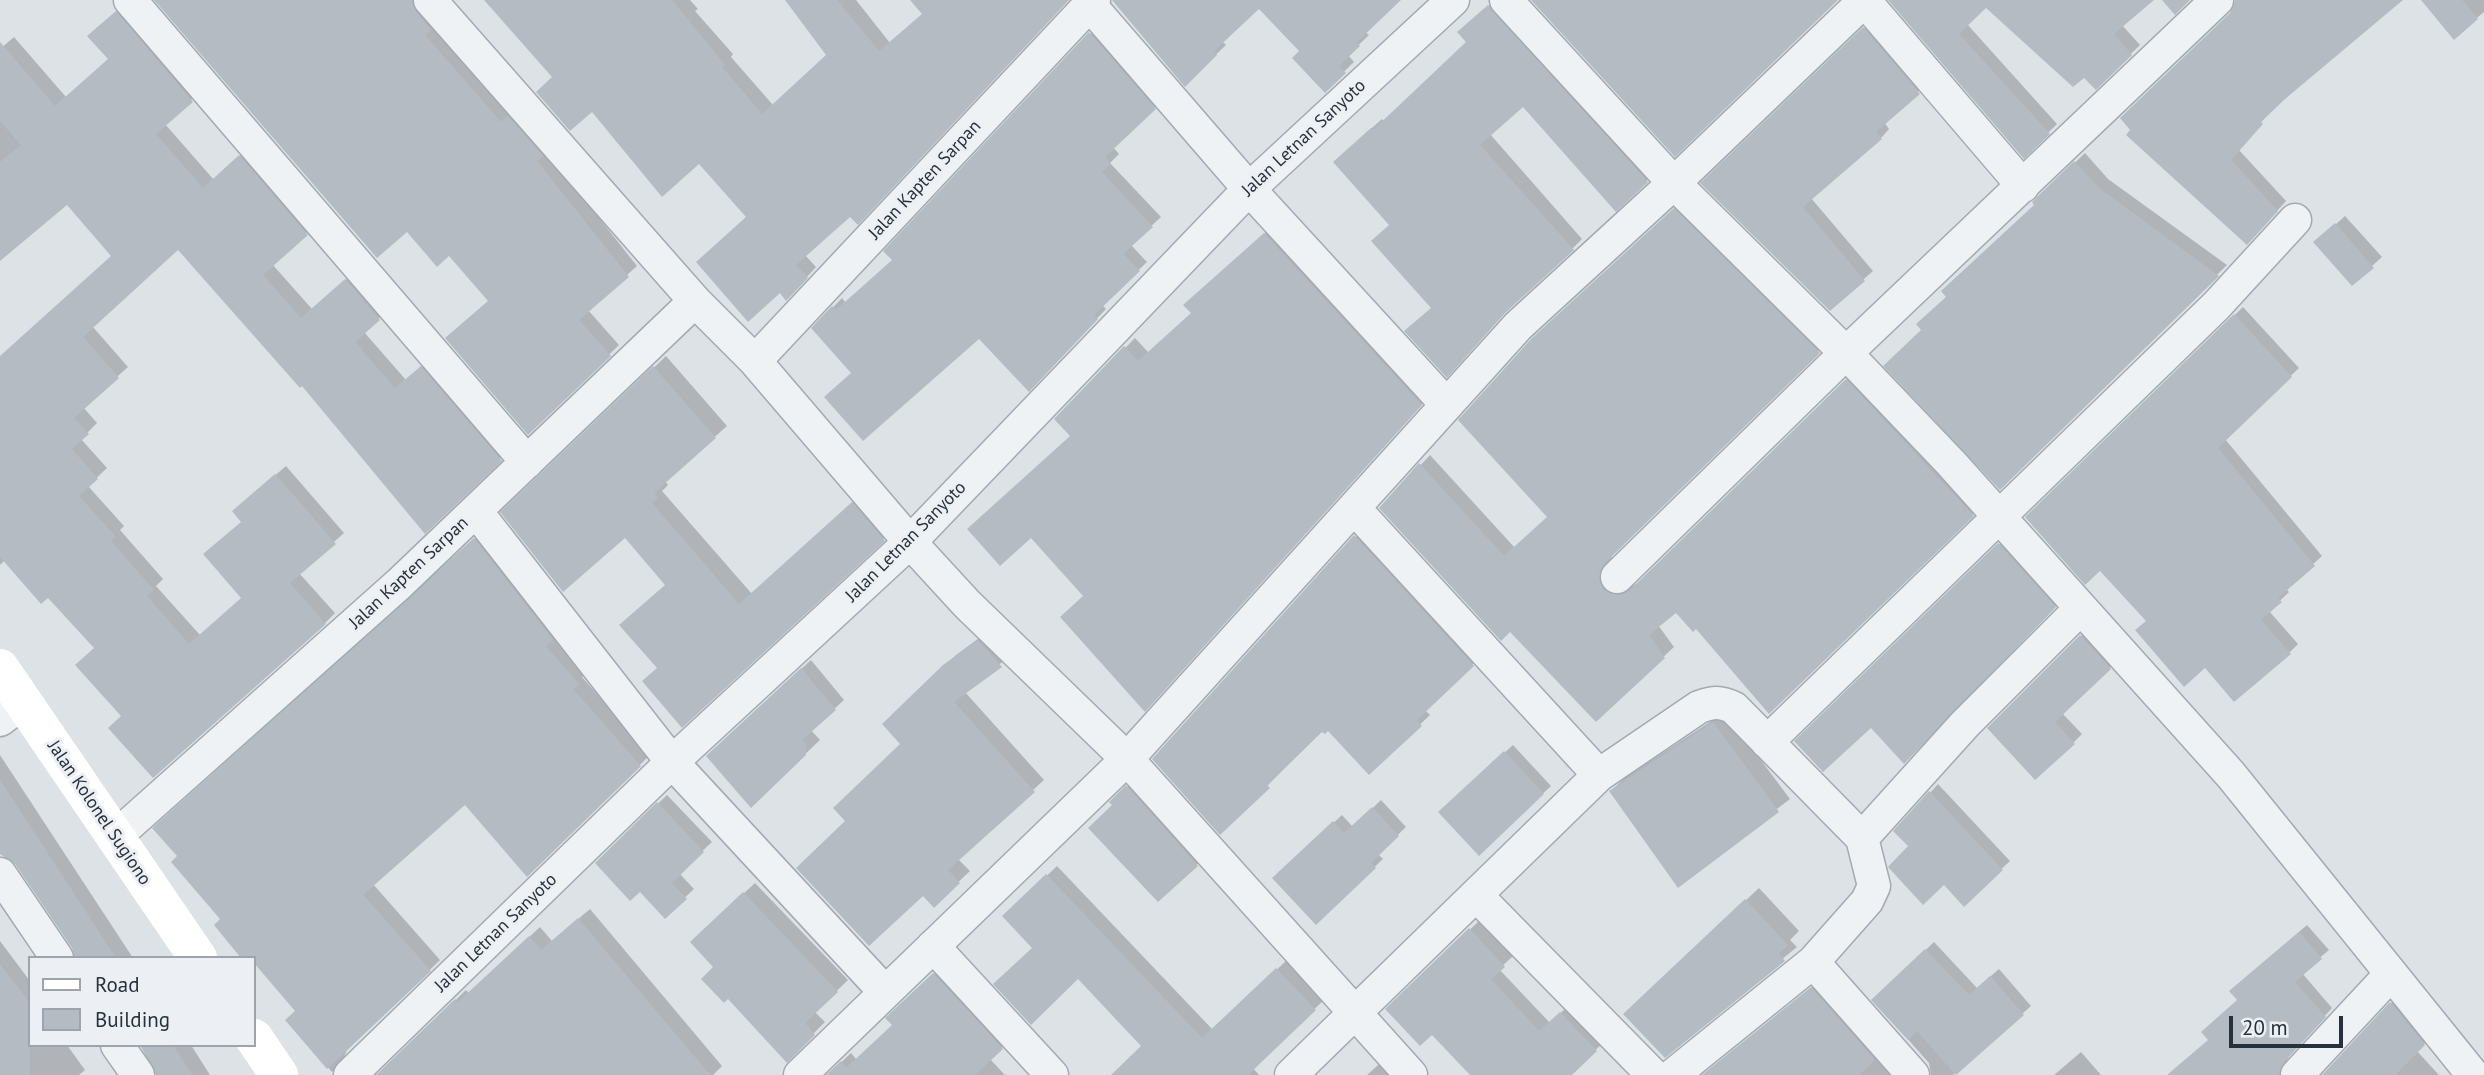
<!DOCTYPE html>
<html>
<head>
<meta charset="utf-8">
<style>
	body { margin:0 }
	#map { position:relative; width:2484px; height:1075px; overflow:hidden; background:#dde2e7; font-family:"PT Sans",sans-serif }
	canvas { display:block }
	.legend { position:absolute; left:28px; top:956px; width:228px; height:91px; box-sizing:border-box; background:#ecf0f4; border:2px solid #9da4ab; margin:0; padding:9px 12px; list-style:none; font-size:21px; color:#27313d }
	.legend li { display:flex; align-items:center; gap:14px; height:35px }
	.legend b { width:35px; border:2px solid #9da4ab }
	.scale { position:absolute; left:2229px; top:1016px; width:114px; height:32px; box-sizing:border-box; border:4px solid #27313d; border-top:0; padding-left:9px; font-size:21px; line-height:24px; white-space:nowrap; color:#27313d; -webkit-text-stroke:5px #ecf0f4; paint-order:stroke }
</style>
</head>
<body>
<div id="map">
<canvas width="2484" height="1075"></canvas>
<ul class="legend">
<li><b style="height:9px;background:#fff"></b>Road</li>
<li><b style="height:19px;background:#b4bbc3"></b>Building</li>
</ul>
<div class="scale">20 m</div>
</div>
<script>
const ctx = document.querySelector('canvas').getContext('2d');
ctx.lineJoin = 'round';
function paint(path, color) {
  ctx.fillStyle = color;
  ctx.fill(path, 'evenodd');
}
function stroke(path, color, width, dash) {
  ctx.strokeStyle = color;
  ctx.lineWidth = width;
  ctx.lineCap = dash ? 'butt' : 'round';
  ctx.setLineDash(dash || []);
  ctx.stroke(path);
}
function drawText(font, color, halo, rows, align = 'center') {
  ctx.font = font + ' "PT Sans",sans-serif';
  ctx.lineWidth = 6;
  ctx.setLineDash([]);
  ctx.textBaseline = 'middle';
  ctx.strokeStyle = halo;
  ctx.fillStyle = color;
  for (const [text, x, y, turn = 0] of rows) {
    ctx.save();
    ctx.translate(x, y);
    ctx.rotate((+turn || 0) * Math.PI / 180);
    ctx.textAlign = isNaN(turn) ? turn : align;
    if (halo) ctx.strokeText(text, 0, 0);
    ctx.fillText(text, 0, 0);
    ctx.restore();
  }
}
paint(new Path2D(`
	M156 0H427L637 266 588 310 619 345 528 433 490 300 450 253 407 230Z
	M486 0H690L698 9 695 11 733 54 731 57 773 105 828 54 787 0H856L890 43 924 13 921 0H1067L850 214 805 255 816 267 796 289 748 217 699 161 592 109 554 77Z
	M1137 0H1398L1365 32 1369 35 1348 55 1354 62 1325 90 1301 51 1259 6 1222 41 1226 45 1185 84Z
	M1495 0 1657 171 1616 209 1523 105 1490 134 1582 239 1572 249 1433 307 1390 225 1345 152 1382 119 1384 121 1469 42 1470 23Z
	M1891 0H2152L2122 25 2140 45 2096 88 2084 75 1986 5 1967 24 2057 124 2024 156Z
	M2236 0H2400L2269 112 2239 150 2286 201 2256 234 2128 135 2231 14Z
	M2423 0H2484V12L2454 37Z
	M126 3 202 90 165 124 214 180 250 147 316 224 272 264 312 309 356 271 389 309 364 332 406 380 431 358 510 449 425 531 302 384 178 248 92 326 128 367 83 407 97 423 81 439 107 468 88 486 124 526 120 530 163 579 156 586 200 635 243 597 244 502 286 466 344 533 299 573 335 613 325 623 123 715 96 648 48 595 5 560 0 565V358L113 255 67 203 0 258V49L14 37 66 97 110 59 100 26Z
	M1873 20 1928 83 1884 122 1889 129 1881 138 1811 198 1873 271 1830 309 1703 183Z
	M1099 25 1163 99 1113 147 1119 154 1110 163 1161 217 1131 245 1147 262 1102 305 1106 309 1029 389 979 336 853 373 813 328 842 298 845 302 894 260 886 251Z
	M2085 153 2108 179 2227 265 2000 488 1924 330 1948 296 2036 204 2039 197Z
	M1684 200 1828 342 1613 552 1608 570 1614 581 1632 586 1642 581 1856 371 1982 505 1770 711 1696 626 1676 611 1658 625 1674 647 1596 719 1510 630 1381 508 1430 455 1515 548 1549 517 1543 329Z
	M2345 216 2382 257 2352 284 2325 234Z
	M1275 224 1431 394 1155 699 1085 596 1072 436 1056 419 1135 338 1149 353 1193 313 1195 295Z
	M2243 307 2299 368 2225 439 2322 556 2286 589 2289 592 2269 611 2298 644 2290 652 2205 666 2147 620 2100 569 2027 518Z
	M666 356 727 426 665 481 668 485 662 491 752 594 864 492 895 528 883 539 658 667 667 584 625 536 503 513Z
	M1365 527 1482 655 1425 710 1430 715 1369 773 1328 729 1323 730 1220 833 1154 759Z
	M485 529 588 672 582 677 650 755 528 874 465 803 373 884 440 960 347 1050 342 1062 332 1072 288 1020 297 1011 254 961 179 856 165 818Z
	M2007 537 2062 599 1904 761 1872 725 1797 741Z
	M2090 627 2119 659 2062 713 2082 734 2073 743 1990 728Z
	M990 630 1011 655 965 692 1044 780 958 859 970 871 934 905 848 821 902 744 884 724 956 655Z
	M811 660 844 700 811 730 820 740 751 805 717 747Z
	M1725 712 1790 799 1678 885 1611 791 1623 779Z
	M1513 745 1551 786 1479 853 1448 804Z
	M0 755 133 958H77L74 947 16 862 0 851Z
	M1136 778 1206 856 1158 899 1112 802Z
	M1938 784 2010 861 1964 904 1944 883 1924 903 1890 865 1910 846 1896 831Z
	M667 795 712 842 679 873 694 889 665 916 640 889 597 863Z
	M1381 800 1406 827 1378 854 1383 859 1316 923 1274 878 1342 815 1353 827Z
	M1057 866 1213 1030 1287 960 1324 1000 1253 1068 1259 1075H1113L1143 1046 1078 977 1034 948 1005 916Z
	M755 883 848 980 815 1012 825 1022 787 1060 715 967 703 931Z
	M1759 888 1799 931 1790 940 1797 947 1665 1055 1638 1001Z
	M590 909 722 1066 713 1075H379L466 990 469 993 540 927 552 941Z
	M1480 920 1513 956 1499 969 1550 1023 1570 1004 1605 1041 1569 1075H1472L1432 1032 1387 1009Z
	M2307 925 2329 950 2302 973 2332 1008 2291 1053 2286 1062 2290 1075H2168L2210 1040 2239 1000V983Z
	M0 941 30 981V1045H67L85 1070 79 1075H0Z
	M1934 942 1977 988 1999 969 2031 1006 1953 1075H1931L1929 1063 1873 1000Z
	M943 965 1011 1039 990 1059 1005 1075H828L851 1053 857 1060 894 1025 888 1018Z
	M1820 981 1903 1075H1702Z
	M2399 995 2432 1036 2417 1051 2439 1075H2324Z
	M142 1045H191L210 1075H156L155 1064Z
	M2081 1052 2101 1075H2054Z
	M1387 1057 1404 1075H1367Z`), '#0003');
paint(new Path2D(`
	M154 0H412L416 12 431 30 425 35 501 122 508 116 543 156 537 161 629 277 579 320 611 356 528 435 445 338 488 301 449 256 437 267 407 232 377 258Z
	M484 0H672L725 65 722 67 762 114 826 55 785 0H837L879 51 922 14 910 0H1069L858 225 850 217 796 265 808 278 786 301 780 293 748 322 696 262 746 217 699 164 662 197 592 112 570 131 536 92 552 77Z
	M1112 0H1401L1357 42 1360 46 1339 66 1346 73 1325 93 1292 58 1299 51 1259 9 1214 51 1217 55 1185 87Z
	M1531 0H1838L1675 157Z
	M1888 0H2154L2114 34 2132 55 2096 90 2084 78 2073 87 1986 8 1959 34 2050 134 2024 159Z
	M2162 0H2190L2175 15Z
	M2235 0H2403L2285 99 2261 122 2263 124 2231 160 2278 211 2247 245 2126 135 2130 130 2120 118 2230 13Z
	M2421 0H2462L2478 19 2454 40Z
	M1488 5 1648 182 1616 212 1523 107 1480 145 1574 250 1505 313 1447 378 1404 331 1431 308 1371 241 1389 225 1333 162 1371 128 1373 130 1466 42 1457 32Z
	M116 11 193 102 156 134 203 188 239 155 308 235 263 275 301 318 345 279 380 320 355 342 395 388 421 366 502 461 425 534 302 386 300 388 178 250 83 337 119 378 74 418 89 434 72 449 98 479 79 496 116 537 111 541 154 590 147 596 189 644 241 598 203 554 241 522 232 511 275 474 336 544 290 583 326 624 153 778 108 728 121 716 75 665 94 648 48 598 41 604 0 557V356L111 256 67 205 0 261V162L21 145 0 121V42L55 106 108 59 87 36Z
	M1863 27 1920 94 1876 132 1882 139 1803 207 1865 281 1830 311 1700 183Z
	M1089 32 1156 109 1105 157 1111 164 1102 172 1153 227 1123 254 1140 271 1094 315 1098 319 1029 392 979 339 863 441 824 397 851 373 811 328 832 306 836 310 892 260 883 251Z
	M2074 161 2099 188 2219 276 2000 490 1883 366 1921 330 1916 324 1946 297 1941 291 2034 205 2032 202 2038 196Z
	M1674 208 1820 353 1604 564 1599 581 1604 590 1621 595 1630 590 1846 379 1974 516 1769 714 1696 629 1693 632 1676 613 1649 635 1665 658 1596 722 1510 632 1501 641 1379 508 1419 463 1504 556 1547 517 1458 420 1531 339Z
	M2335 223 2374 268 2352 286 2313 242Z
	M1264 233 1422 405 1145 712 1060 617 1083 596 1031 538 1000 566 967 529 1070 436 1054 419 1124 346 1138 361 1191 313 1183 305Z
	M2234 314 2292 377 2218 448 2315 566 2278 598 2282 602 2261 620 2291 654 2234 702 2205 668 2184 687 2135 630 2146 621 2100 571 2085 585 2025 517Z
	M653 366 716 438 654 493 658 498 652 503 739 604 852 502 885 541 682 728 642 681 657 668 619 625 665 585 625 538 563 592 500 512Z
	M1354 535 1474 666 1417 720 1422 726 1369 775 1328 731 1325 734 1322 732 1267 785 1270 788 1220 835 1152 759Z
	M474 538 553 640 546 646 579 684 573 689 641 766 527 877 465 805 363 895 431 971 327 1069 285 1020 295 1011 254 963V958H241L214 925 220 919 171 862 177 856 152 828Z
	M1998 543 2056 607 1904 764 1871 728 1823 772 1794 741Z
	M2080 635 2111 669 2055 722 2075 744 2035 780 1987 728Z
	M978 640 1002 667 954 702 1035 792 948 870 960 883 934 908 923 896 869 946 796 868 845 821 833 808 900 744 882 724 943 665Z
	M801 668 836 710 802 740 806 744V755L751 808 706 756Z
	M1713 722 1779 812 1678 888 1609 791Z
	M1504 751 1544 794 1479 856 1438 812Z
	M0 780 116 958H75L72 948 15 864 0 854Z
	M1126 785 1198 866 1158 902 1088 828 1112 805 1109 802Z
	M1929 791 2003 870 1964 907 1944 885 1923 905 1888 867 1908 846 1893 831Z
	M657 802 704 852 672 883 687 899 665 919 640 892 630 901 595 863Z
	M1372 807 1399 836 1371 863 1376 868 1316 925 1272 878 1333 821 1344 833Z
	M1046 874 1202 1038 1276 968 1316 1010 1248 1075H1111L1141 1046 1078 979 1031 1025 993 984 1032 948 1002 916Z
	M743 892 838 992 805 1023 815 1035 787 1063 728 999 724 1003 701 979 713 967 690 942Z
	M1745 899 1788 945 1779 953 1785 961 1665 1058 1623 1014Z
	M578 918 710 1075H376L455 999 458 1002 529 936 541 950Z
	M1469 928 1505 967 1491 979 1539 1031 1560 1012 1597 1051 1572 1075H1470L1432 1035 1420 1046 1385 1009Z
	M2299 932 2322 959 2295 982 2326 1017 2284 1062 2279 1075H2167L2208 1040 2201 1032 2237 1000 2229 991Z
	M1925 949 1969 995 1990 976 2024 1015 1956 1075 1917 1031 1908 1040 1871 1000Z
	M0 964 30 1003V1075H0Z
	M933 973 1003 1049 975 1075H826L841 1061 846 1068 892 1025 885 1018Z
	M1811 987 1875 1060 1859 1075H1702Z
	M2390 1002 2425 1045 2395 1075H2322Z
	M140 1045H173L192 1075H156Z`), '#b4bbc3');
const street = new Path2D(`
	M130 0 527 462
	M430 0 695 301 755 361 910 542 967 604 1127 759 1411 1075
	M1506 0 1674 183 1846 353 1951 463 2231 775 2473 1075
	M1864 0 2023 186
	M1090 5 1249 189 1447 405
	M755 361 1094 0
	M476 511 672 762 885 992
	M1617 577 1846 353 2217 0
	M0 720 24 702
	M1767 742 2216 306 2295 220
	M1599 775 1699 707C1713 702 1720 701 1734 708L1862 838 1874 886 1867 901 1813 962 1673 1075
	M115 837 400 583 695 301
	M1862 838 1965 724 2081 608
	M0 874 57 958
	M1476 895 1653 1075
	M933 946 1052 1075
	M1813 962 1913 1075
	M117 1045 138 1075
	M350 1075 672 762 910 542 1249 189 1453 0
	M800 1075 1127 759 1518 326 1674 183 1865 0
	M1291 1075 1599 775 1354 508
	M2297 1075 2391 974`);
stroke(street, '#a3a9b1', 35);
stroke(street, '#eff2f5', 32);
stroke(new Path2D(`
	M0 668 198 958
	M254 1038 279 1075`), '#fff', 38);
drawText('18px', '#27313d', '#ecf0f4', [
	["Jalan Letnan Sanyoto",1304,138,-43],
	["Jalan Kapten Sarpan",925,180,-47],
	["Jalan Letnan Sanyoto",906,542,-45],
	["Jalan Kapten Sarpan",409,573,-43],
	["Jalan Kolonel Sugiono",99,813,56],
	["Jalan Letnan Sanyoto",496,933,-44]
]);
</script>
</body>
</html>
